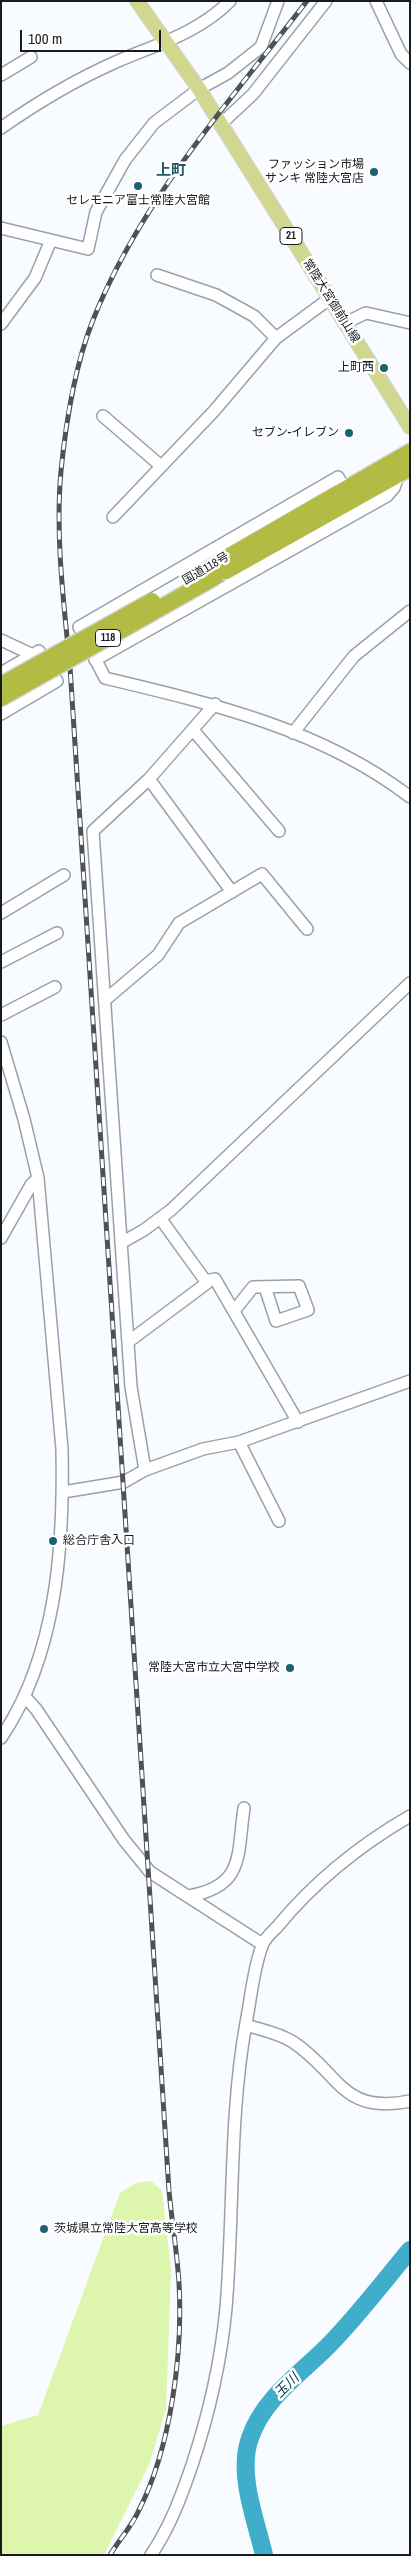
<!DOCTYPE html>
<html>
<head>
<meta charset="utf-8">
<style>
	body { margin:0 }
	#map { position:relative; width:411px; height:2556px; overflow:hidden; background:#f8fbff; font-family:"Archivo Narrow",sans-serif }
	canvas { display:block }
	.frame { position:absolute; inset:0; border:2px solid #181b1e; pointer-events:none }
	.scale { position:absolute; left:20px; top:30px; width:141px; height:22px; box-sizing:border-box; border:2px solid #181b1e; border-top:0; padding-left:6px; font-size:15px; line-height:18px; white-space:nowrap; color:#181b1e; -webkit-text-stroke:4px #fff; paint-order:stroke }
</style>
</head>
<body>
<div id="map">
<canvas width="411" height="2556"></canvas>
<div class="frame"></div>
<div class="scale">100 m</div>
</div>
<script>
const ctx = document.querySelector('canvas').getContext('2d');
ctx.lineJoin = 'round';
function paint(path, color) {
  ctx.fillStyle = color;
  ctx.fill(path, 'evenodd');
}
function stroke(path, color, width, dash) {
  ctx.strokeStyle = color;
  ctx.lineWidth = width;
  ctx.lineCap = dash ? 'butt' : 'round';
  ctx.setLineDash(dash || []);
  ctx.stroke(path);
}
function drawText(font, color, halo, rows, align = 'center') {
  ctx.font = font + ' "Archivo Narrow","Noto Sans JP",sans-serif';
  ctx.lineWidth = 5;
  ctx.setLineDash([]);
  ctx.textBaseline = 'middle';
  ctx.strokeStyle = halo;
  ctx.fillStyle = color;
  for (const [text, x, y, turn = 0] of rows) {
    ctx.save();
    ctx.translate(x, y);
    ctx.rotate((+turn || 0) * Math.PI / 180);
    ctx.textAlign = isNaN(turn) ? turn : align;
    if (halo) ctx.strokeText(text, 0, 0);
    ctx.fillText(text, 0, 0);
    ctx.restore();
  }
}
paint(new Path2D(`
	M151 2181 162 2191 171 2269 166 2409 149 2465 104 2555H1V2426L38 2415 120 2193 136 2183Z`), '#ddf5ad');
stroke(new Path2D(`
	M264 2555C256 2520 237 2474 250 2438 264 2397 302 2373 331 2343 359 2314 384 2281 410 2250`), '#40aeca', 18);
const minor = new Path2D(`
	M376 1 401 54 410 63
	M1 75 31 57
	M221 124 253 94 326 1
	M1 128C38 102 77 79 118 61 158 44 198 33 230 1
	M1 228 88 249 96 212 125 160 154 123 199 89 228 73 261 47 278 1
	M157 275 216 295 254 316 276 338
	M345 323 366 313 410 323
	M1 324 35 278 51 240
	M103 416 161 466
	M345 489 338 477 79 627 105 678C210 703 322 729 410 797
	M113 517 214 411 276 338 329 299
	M1 640 33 655
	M95 660 387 496 394 488 399 474
	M1 673 39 651 57 681 1 714
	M193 730 279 831
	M293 733 354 656 410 611
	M149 779 232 892
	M1 913 64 875
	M1 962 57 933
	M105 1000 158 955 179 923 262 874 307 929
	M1 1015 55 987
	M1 1042 24 1119 38 1178 62 1449C64 1546 57 1655 1 1738
	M1 1238 31 1185 38 1178
	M121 1243 144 1230 171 1210 410 983
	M205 1281 215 1279 298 1422
	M234 1311 253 1287 299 1286 308 1310 276 1321 265 1287
	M128 1342 207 1283 160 1218
	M239 1442 279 1521
	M145 1470 131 1387 93 831 149 779 215 704
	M63 1492 124 1482 145 1470 203 1449 239 1442 410 1381
	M26 1698 36 1709 124 1840 150 1872 262 1944
	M189 1896C245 1886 237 1855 244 1808
	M246 2025C262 2030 279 2033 293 2042 340 2073 341 2115 410 2101
	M151 2555C170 2527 181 2497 192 2465 209 2414 221 2361 226 2308 234 2213 229 2117 246 2023 251 1998 253 1970 262 1946 264 1939 272 1932 277 1927 314 1882 360 1845 410 1816`);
const major = new Path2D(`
	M137 1 199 89 410 427`);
const highway = new Path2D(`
	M209 568 410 452
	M226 571 410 468`);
stroke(minor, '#98a1a9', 14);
stroke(major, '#d5d6d6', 16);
stroke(highway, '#d5d6d6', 19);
stroke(minor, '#fff', 11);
stroke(major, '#d1d78f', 14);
stroke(highway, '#b2bc45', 16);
const rail = new Path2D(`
	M110 2555C119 2540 132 2526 139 2510 171 2447 183 2353 179 2283 177 2252 172 2222 169 2191L70 667C64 604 55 536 61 471 66 421 74 368 93 320 140 201 230 101 307 1`);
stroke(rail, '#4f5255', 5);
stroke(rail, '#fff', 3, [9]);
const highwayBridge = new Path2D(`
	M1 685 152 601
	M1 698 215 577`);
stroke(highwayBridge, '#d5d6d6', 19, []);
stroke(highwayBridge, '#b2bc45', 16);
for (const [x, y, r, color] of [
	[374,172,5,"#196370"],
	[138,186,5,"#196370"],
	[384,368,5,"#196370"],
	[349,433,5,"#196370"],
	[53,1541,5,"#196370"],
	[290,1668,5,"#196370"],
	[44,2229,5,"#196370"]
]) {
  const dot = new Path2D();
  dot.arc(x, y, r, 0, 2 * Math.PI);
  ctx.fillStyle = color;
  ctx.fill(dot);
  stroke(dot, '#fff', 2);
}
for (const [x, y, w] of [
	[291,236,22],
	[108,638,25]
]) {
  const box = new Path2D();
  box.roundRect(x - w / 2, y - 8.5, w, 17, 4);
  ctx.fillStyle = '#fff';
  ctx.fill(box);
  stroke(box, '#181b1e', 1);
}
drawText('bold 11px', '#181b1e', null, [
	["21",291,236],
	["118",108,638]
]);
drawText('12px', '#181b1e', '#fff', [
	["ファッション市場",364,165],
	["サンキ 常陸大宮店",364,179],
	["セレモニア富士常陸大宮館",138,201,"center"],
	["上町西",374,368],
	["セブン-イレブン",339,433],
	["総合庁舎入口",63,1541,"left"],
	["常陸大宮市立大宮中学校",280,1668],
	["茨城県立常陸大宮高等学校",54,2229,"left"]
], 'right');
drawText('12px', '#181b1e', '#fff', [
	["常陸大宮御前山線",331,301,58],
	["国道118号",206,569,-30]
]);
drawText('italic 14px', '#063945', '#fff', [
	["玉川",287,2386,-45]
]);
drawText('bold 15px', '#235a65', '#fff', [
	["上町",171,171]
]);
</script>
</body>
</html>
